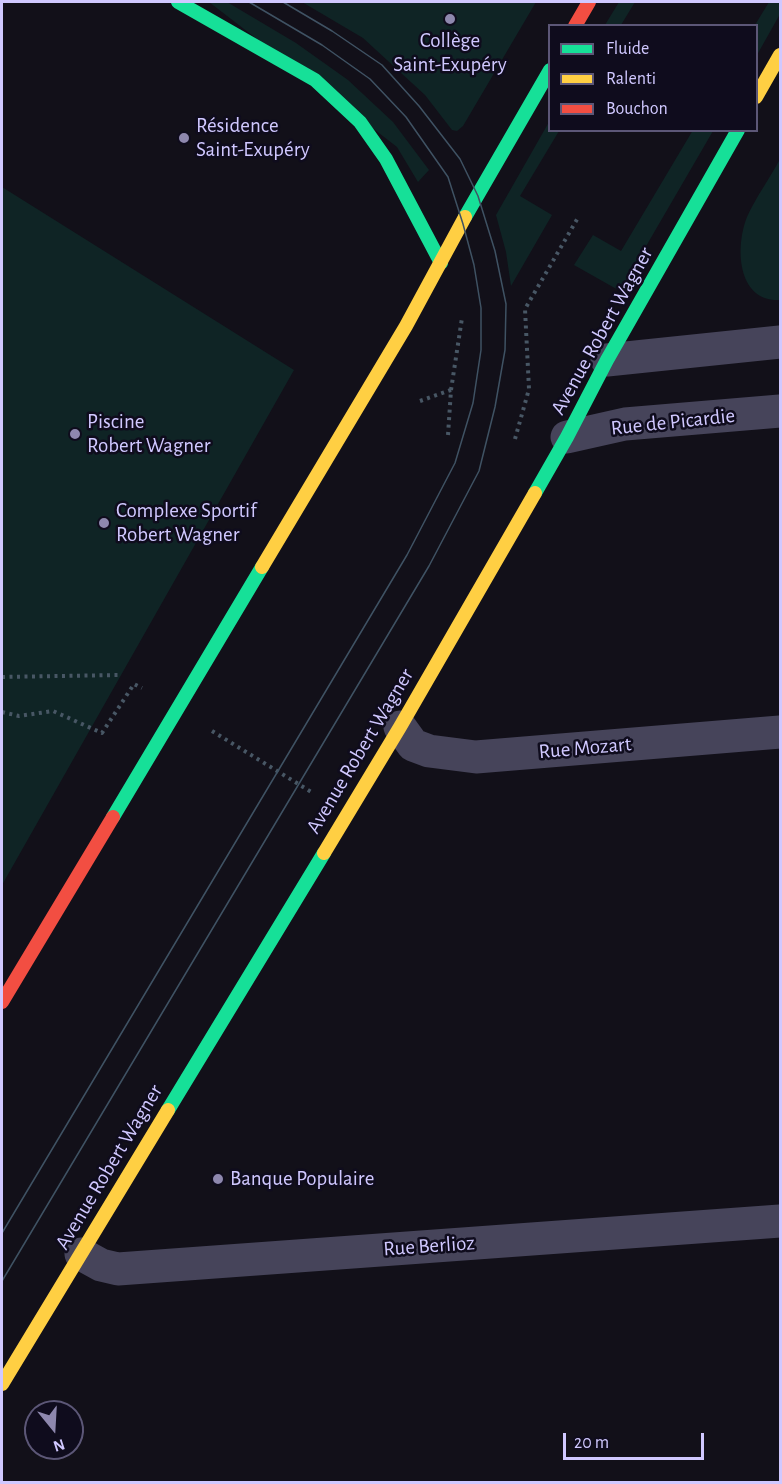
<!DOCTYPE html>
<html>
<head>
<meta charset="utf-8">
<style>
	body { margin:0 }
	#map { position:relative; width:782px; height:1484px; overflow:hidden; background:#121019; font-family:"Alegreya Sans",sans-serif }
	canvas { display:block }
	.frame { position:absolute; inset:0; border:3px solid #d0c8ff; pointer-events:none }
	.legend { position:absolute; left:548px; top:24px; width:210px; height:108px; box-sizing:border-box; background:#0f0c1d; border:2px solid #5c5777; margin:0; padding:8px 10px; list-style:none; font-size:18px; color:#d0c8ff }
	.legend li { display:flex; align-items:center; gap:12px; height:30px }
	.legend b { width:30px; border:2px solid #5c5777 }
	.north { position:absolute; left:24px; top:1400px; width:60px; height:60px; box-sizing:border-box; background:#0f0c1d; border:2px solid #5c5777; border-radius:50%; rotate:162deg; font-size:16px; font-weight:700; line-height:24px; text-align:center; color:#d0c8ff }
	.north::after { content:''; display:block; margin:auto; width:21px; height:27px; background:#8e88ae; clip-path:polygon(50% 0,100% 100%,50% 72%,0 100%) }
	.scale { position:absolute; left:563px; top:1433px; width:141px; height:27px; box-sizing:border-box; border:3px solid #d0c8ff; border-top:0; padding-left:8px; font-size:18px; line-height:21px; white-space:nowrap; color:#d0c8ff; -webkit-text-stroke:4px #0f0c1d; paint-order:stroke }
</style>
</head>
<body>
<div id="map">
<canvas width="782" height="1484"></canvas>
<div class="frame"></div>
<ul class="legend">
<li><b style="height:8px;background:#16e098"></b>Fluide</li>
<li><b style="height:8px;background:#ffcf43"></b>Ralenti</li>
<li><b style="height:8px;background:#f24e42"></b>Bouchon</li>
</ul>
<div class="north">N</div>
<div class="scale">20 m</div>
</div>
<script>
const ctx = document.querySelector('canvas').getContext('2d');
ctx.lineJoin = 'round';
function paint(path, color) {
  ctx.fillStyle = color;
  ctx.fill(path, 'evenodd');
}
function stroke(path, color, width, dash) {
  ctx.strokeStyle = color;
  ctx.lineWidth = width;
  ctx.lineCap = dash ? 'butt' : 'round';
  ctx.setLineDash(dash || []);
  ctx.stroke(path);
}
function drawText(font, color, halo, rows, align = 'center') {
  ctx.font = font + ' "Alegreya Sans",sans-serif';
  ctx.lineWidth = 5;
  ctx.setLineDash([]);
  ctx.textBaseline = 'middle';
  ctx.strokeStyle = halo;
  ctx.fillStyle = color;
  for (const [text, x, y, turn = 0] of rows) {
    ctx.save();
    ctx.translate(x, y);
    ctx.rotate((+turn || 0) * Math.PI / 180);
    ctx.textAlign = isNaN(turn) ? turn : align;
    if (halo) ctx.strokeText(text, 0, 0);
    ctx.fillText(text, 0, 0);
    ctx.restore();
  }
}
paint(new Path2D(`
	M209 2H227L296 43 348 80 393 122 429 170 418 182 397 147Z
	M302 2H536L463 126 457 131 452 130 425 95 363 38Z
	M619 2H635L621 25H605Z
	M769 2H780V14L757 55 756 26 755 25Z
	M549 122 550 130 559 131 520 196 552 215 511 286 506 252 496 215Z
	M693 130 713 131 620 291 574 265 593 235 621 251Z
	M780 159V300C737 302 735 247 747 217 756 197 770 178 780 159Z
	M2 187 294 370 2 885Z`), '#0f2425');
stroke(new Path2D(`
	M420 401 451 390
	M448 435 451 390 462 318
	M515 439 529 389 525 309 579 216
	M2 677 121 675
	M2 712 19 716 53 711 102 733 134 684 142 688
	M212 731 313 793`), '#485765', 4, [3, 4.5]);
stroke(new Path2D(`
	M607 360 780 342
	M567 437 625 424 780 411
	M400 727 413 745 429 751 476 757 780 732
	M81 1254 101 1265 118 1269 780 1221`), '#46445a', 33);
stroke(new Path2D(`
	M178 2 315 80 360 122 386 159 441 263
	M465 217 550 70
	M535 493 567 437 607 360 738 130
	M113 817 262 567
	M168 1110 324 853`), '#16e098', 14);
stroke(new Path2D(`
	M756 97 780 55
	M262 567 406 326 465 217
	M324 853 400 727 535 493
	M2 1384 168 1110`), '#ffcf43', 14);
stroke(new Path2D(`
	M575 26 589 2
	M2 1002 113 817`), '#f24e42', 14);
stroke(new Path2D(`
	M2 1233 407 555 455 463 473 403 481 350V308L474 265 463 224 448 177 406 117 370 79 322 45 249 2
	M2 1281 429 566 479 471 495 407 505 350 506 304 495 251 478 196 460 159 419 106 382 65 332 31 283 2`), '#3f5263', 1.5);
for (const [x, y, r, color] of [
	[450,19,6,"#8e88ae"],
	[184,138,6,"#8e88ae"],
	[75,434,6,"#8e88ae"],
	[104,523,6,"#8e88ae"],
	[218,1179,6,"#8e88ae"]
]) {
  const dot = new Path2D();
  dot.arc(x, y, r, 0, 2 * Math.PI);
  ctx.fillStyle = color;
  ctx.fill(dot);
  stroke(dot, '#0f0c1d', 2);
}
drawText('21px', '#d0c8ff', '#0f0c1d', [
	["Collège",450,41,"center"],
	["Saint-Exupéry",450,65,"center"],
	["Résidence",196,126],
	["Saint-Exupéry",196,150],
	["Piscine",87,422],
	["Robert Wagner",87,446],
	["Complexe Sportif",116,511],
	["Robert Wagner",116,535],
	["Banque Populaire",230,1179]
], 'left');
drawText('21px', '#d0c8ff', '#0f0c1d', [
	["Avenue Robert Wagner",602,331,-61],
	["Rue de Picardie",673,422,-6],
	["Rue Mozart",585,748,-5],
	["Avenue Robert Wagner",360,751,-59],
	["Avenue Robert Wagner",109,1167,-59],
	["Rue Berlioz",429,1246,-4]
]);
</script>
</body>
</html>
